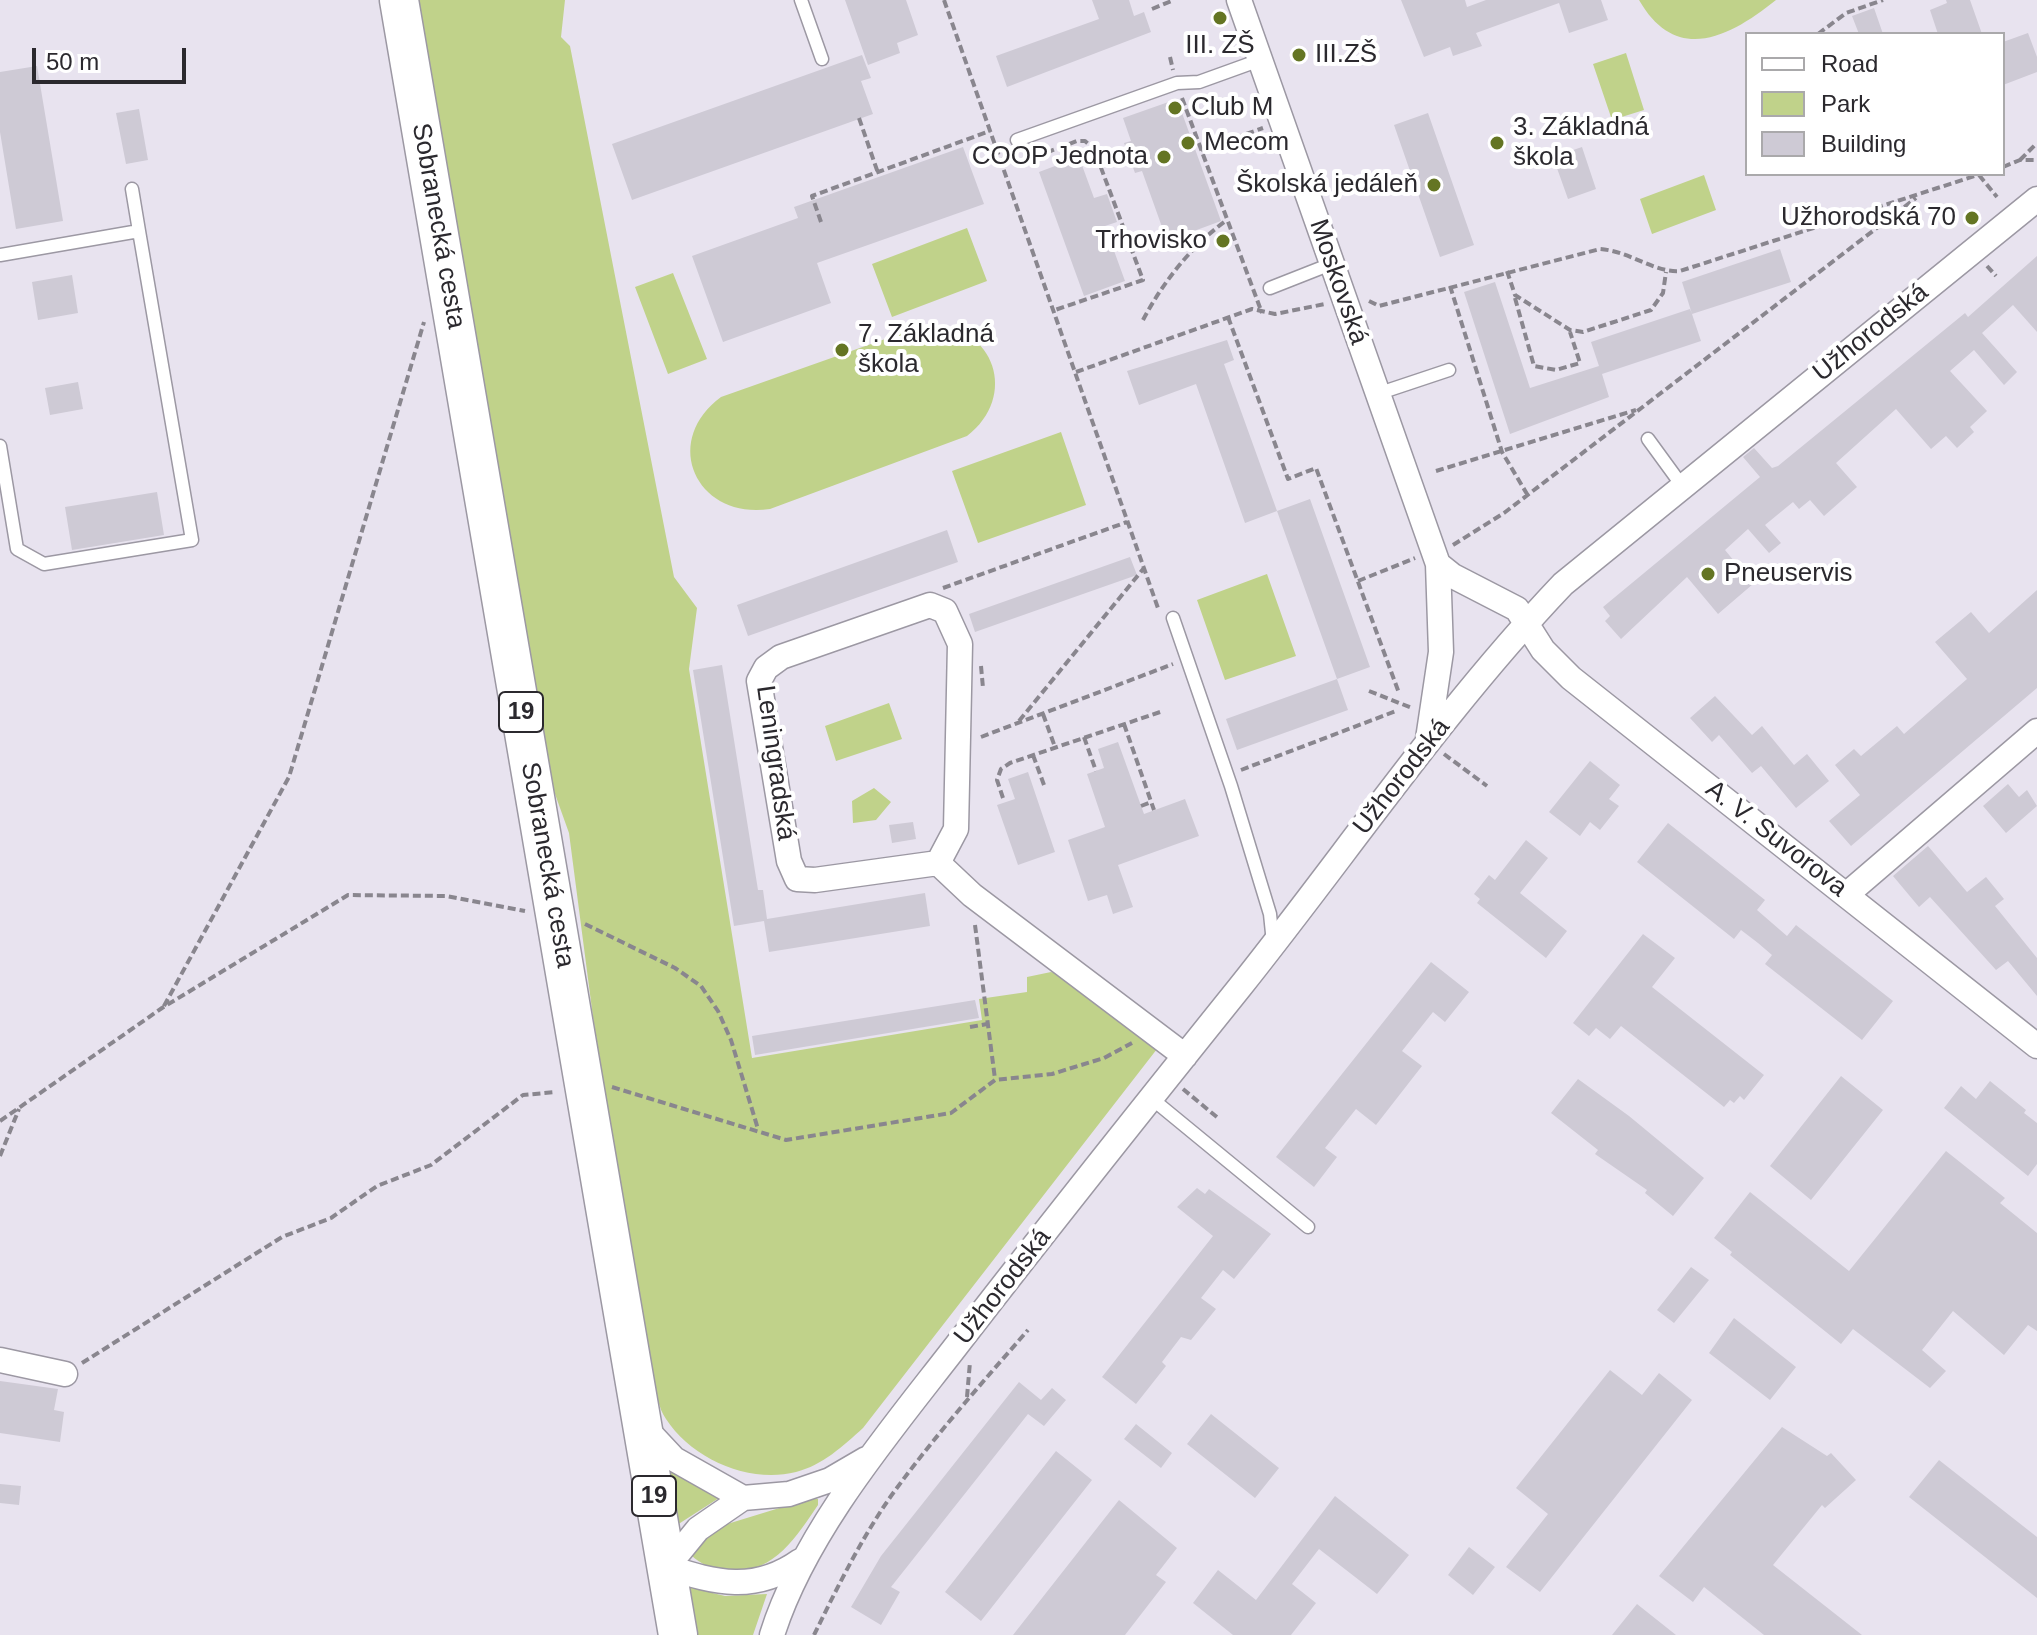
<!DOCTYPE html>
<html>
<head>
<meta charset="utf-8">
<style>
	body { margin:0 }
	#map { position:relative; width:2037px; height:1635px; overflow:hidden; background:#e8e3ef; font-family:Helvetica,sans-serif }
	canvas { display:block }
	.legend { position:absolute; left:1745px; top:32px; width:260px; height:144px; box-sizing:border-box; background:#fff; border:2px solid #aaa9ab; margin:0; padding:10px 14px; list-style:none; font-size:24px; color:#2b292e }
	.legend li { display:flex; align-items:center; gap:16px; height:40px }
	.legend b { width:40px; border:2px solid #aaa9ab }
	.scale { position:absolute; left:32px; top:48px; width:154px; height:36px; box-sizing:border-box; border:4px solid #2b292e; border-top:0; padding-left:10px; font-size:24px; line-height:28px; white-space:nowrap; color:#2b292e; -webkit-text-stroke:6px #fff; paint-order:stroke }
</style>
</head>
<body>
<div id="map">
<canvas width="2037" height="1635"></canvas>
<ul class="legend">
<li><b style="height:10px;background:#fff"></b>Road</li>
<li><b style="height:22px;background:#c0d28a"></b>Park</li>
<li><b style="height:22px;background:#cecad5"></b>Building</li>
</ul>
<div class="scale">50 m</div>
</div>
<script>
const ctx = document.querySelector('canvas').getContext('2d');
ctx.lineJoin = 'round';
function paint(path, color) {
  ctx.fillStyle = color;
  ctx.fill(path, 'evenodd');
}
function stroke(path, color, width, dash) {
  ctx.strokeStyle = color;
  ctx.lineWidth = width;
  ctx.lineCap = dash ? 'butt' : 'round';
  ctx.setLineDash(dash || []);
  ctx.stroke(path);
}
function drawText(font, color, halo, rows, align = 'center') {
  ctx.font = font + ' Helvetica,sans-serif';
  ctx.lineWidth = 8;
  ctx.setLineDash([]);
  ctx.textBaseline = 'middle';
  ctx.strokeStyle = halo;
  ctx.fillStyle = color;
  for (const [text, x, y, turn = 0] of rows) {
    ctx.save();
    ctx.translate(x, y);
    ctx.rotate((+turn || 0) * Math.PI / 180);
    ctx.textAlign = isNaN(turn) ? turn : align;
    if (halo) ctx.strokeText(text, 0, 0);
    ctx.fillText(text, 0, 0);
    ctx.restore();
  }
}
paint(new Path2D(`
	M419 0H565L561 37 570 46 674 577 697 608 689 669 752 1058 982 1020 979 999 1027 992V977L1051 972 1063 976 1157 1049 863 1428C843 1446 823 1465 796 1472 749 1484 692 1459 666 1419 658 1408 656 1390 652 1378L593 1017 569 833 550 780Z
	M1639 0H1776C1731 36 1677 66 1639 0Z
	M1626 53 1644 110 1612 120 1593 64Z
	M1704 175 1716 210 1652 234 1640 199Z
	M967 228 987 281 892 317 872 264Z
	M673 273 707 359 668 374 635 287Z
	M922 326C991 318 1022 394 967 436L770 509C697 520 660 442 721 397Z
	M1061 432 1086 505 978 543 952 471Z
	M1267 574 1296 656 1225 680 1197 600Z
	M889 703 902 739 836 761 825 726Z
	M874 788 891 802 876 820 853 823 852 801Z
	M667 1468 717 1495 719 1498 677 1525Z
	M812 1498 818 1499V1505C795 1539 772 1576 725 1571 713 1569 700 1564 691 1555L711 1532 724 1525Z
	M688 1587 725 1596 767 1594 753 1635H693Z`), '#c0d28a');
paint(new Path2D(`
	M845 0H906L918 35 897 43 900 53 868 65Z
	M1092 0H1129L1134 16 1144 12 1151 32 1007 87 996 56 1099 19Z
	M1401 0H1465L1467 7 1486 0H1601L1608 20 1569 33 1559 3 1476 33 1482 46 1453 56 1450 47 1424 57Z
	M1946 0H1970L1982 34H1938L1930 10 1947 3Z
	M1874 8 1883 34H1859L1852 16Z
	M2028 33 2037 57V72L2003 85V42Z
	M862 55 871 78 861 81 873 114 632 200 612 144Z
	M37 66 63 221 16 229 0 132V72Z
	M1177 99 1221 221 1167 241 1142 171 1135 173 1124 143 1131 141 1123 118Z
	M139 109 148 160 126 164 116 113Z
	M1428 113 1474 245 1440 257 1394 125Z
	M963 147 984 204 817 263 831 303 723 342 692 256 798 218 794 207Z
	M1582 147 1596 189 1568 199 1553 157Z
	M1079 157 1094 198 1107 194 1117 222 1105 226 1125 281 1084 296 1039 172Z
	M1780 249 1791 282 1692 314 1701 341 1602 374 1609 397 1510 434 1464 292 1495 282 1530 388 1599 366 1591 342 1690 309 1692 314 1682 282Z
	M2037 256V332L2013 305 1982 333 2017 372 2004 385 1974 350 1950 371 1987 411 1970 427 1974 432 1957 448 1946 436 1931 449 1896 409 1836 463 1857 487 1824 516 1810 500 1799 509 1793 502 1765 525 1781 543 1769 553 1748 529 1725 550 1753 584 1718 614 1687 577 1621 639 1605 621 1610 616 1603 607 1760 477 1743 457 1754 448 1772 468 1778 466 1965 313 1968 317Z
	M72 275 78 313 38 320 32 282Z
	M1227 340 1234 360 1224 364 1277 511 1245 523 1196 384 1139 405 1127 371Z
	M78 382 83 409 50 415 45 388Z
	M157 492 164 535 72 550 65 507Z
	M1310 499 1370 667 1337 679 1277 511Z
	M947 530 958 562 748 636 737 605Z
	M1130 557 1137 575 975 632 969 614Z
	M2037 590V688L1851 846 1829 821 1860 795 1835 765 1854 749 1861 756 1897 726 1904 734 1967 679 1935 642 1971 612 1989 633Z
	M722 665 758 890H763L767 919 925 893 930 926 769 952 764 921 734 926 693 670Z
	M1337 679 1348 710 1237 750 1226 719Z
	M1715 696 1752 735 1762 726 1794 765 1807 754 1829 781 1796 808 1761 766 1752 773 1719 735 1712 742 1690 718Z
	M1118 742 1144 814 1185 799 1199 836 1118 865 1133 907 1113 914 1107 895 1088 901 1068 840 1105 827 1087 774 1104 768 1098 749Z
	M1590 761 1620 785 1609 799 1619 806 1600 830 1590 822 1580 836 1549 812Z
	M1028 772 1055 852 1018 865 997 805 1015 799 1008 779Z
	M2008 784 2019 797 2027 790 2037 806 2006 833 1983 806Z
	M913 822 916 839 892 843 889 825Z
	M1668 823 1765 900 1757 910 1787 936 1796 925 1893 1001 1862 1040 1765 964 1772 955 1758 943 1741 930 1734 939 1637 862Z
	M1526 840 1548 858 1520 893 1567 931 1546 958 1477 903 1480 899 1474 894 1489 875 1495 880Z
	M1928 846 1967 892 1986 877 2004 899 1995 906 2037 958V996L2008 961 1996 970 1930 897 1919 907 1893 876Z
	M1643 934 1675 958 1652 987 1764 1075 1744 1100 1740 1096 1734 1103 1730 1100 1724 1107 1621 1026 1610 1039 1596 1028 1589 1036 1573 1023Z
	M1431 962 1469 992 1445 1022 1433 1012 1402 1051 1422 1066 1376 1125 1356 1109 1325 1148 1337 1157 1314 1187 1276 1157Z
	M975 1000 979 1018 755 1055 752 1036Z
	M1841 1076 1883 1110 1811 1200 1770 1166Z
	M1578 1079 1629 1116 1704 1178 1673 1216 1645 1193 1647 1190 1595 1154 1598 1150 1551 1113Z
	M1990 1081 2026 1110 2024 1113 2037 1123V1164L2028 1176 1944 1108 1961 1086 1976 1099Z
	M1946 1151 2005 1198 2000 1203 2037 1233V1331L2028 1325 2004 1355 1953 1311 1922 1350 1946 1371 1930 1388 1853 1329 1841 1344 1730 1255 1732 1252 1714 1238 1750 1192 1849 1271Z
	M1197 1188 1205 1194 1209 1189 1271 1234 1234 1279 1223 1270 1201 1298 1216 1309 1191 1340 1181 1337 1162 1362 1166 1366 1136 1404 1102 1377 1213 1236 1177 1207Z
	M1691 1267 1709 1280 1674 1323 1657 1310Z
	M1734 1318 1796 1367 1770 1400 1709 1353Z
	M1610 1370 1642 1395 1659 1373 1692 1400 1540 1592 1506 1567 1548 1514 1516 1488Z
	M0 1381 58 1389 54 1410 64 1412 60 1442 0 1433Z
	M1019 1382 1041 1400 1052 1388 1066 1400 1044 1426 1028 1414 891 1587 900 1592 881 1625 851 1607 881 1556Z
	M1211 1414 1279 1468 1255 1498 1187 1444Z
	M1136 1424 1172 1453 1161 1468 1124 1439Z
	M1782 1427 1827 1456 1831 1453 1856 1480 1825 1508 1822 1505 1773 1565 1862 1635H1764L1704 1587 1693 1602 1659 1576Z
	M1056 1451 1092 1480 981 1621 945 1592Z
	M1939 1460 2037 1537V1598L1909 1497Z
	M0 1484 21 1486 19 1505 0 1503Z
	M1335 1496 1409 1555 1377 1594 1319 1549 1292 1584 1316 1603 1291 1635H1233L1193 1603 1218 1570 1256 1600Z
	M1119 1500 1177 1548 1156 1575 1166 1582 1125 1635H1013Z
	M1469 1547 1495 1567 1473 1595 1448 1575Z
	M1637 1604 1676 1635H1612Z`), '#cecad5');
const lane = new Path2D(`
	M801 0 822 59
	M1017 140 1177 83 1199 82 1260 60
	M132 189 139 231
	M0 255 139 231 192 540 44 564 17 549 0 446
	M1270 288 1331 264
	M1377 394 1449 370
	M1648 439 1683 487
	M1173 618 1231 786 1270 914 1273 943
	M1151 1098 1308 1227`);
const street = new Path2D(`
	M1239 0 1438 564 1441 652 1428 739
	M1438 564 1453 576 1517 609 1543 650 1571 678 2037 1046
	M930 605 945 611 960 644 956 829 938 863 815 880 797 879 789 861 759 681 766 668 781 657Z
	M938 863 972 895 1185 1056
	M1846 895 2037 731
	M0 1360 65 1374
	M645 1428 674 1459 743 1498
	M800 1561C755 1593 716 1583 667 1567L698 1529 743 1498 789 1494 830 1480 866 1459
	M772 1635C805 1530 893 1428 960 1341 1052 1222 1146 1104 1240 987 1347 853 1444 709 1563 584L2037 199`);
const primary = new Path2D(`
	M399 0 678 1635`);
stroke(lane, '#9c98a3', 15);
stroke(street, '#9c98a3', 27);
stroke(primary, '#9c98a3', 41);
stroke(new Path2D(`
	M944 0 1159 611
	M1152 9 1174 0
	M1818 34 1846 13 1883 0
	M1170 57 1173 70
	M1182 98 1262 313
	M859 118 878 173
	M1201 150 1263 128
	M2020 160 2037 143
	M1024 161 1077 141H1085L1094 149 1143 280 1055 310
	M2003 167 2020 160H2037
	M1826 174H1840
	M1979 175 1997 197
	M821 222 812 196 990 131
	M1987 266 1996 276
	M1507 271 1515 295 1570 330 1583 332 1651 310 1663 293 1666 272
	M1450 286 1502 452 1527 494
	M1515 298 1534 366 1556 370 1580 363 1570 332
	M1369 301 1379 306 1600 249C1630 251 1654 273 1680 271L1981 174
	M1228 317 1288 479 1316 468 1399 693
	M1143 320C1163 282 1192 245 1227 220
	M1076 372 1252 309 1275 314 1325 304
	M1436 471 1636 410
	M1453 545 1504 513 1916 198
	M1358 581 1415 558
	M943 588 1127 522
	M981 666 983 688
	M1369 691 1412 708
	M1043 714 1055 747
	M1019 721 1144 568
	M1124 724 1154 810
	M981 737 1173 664
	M1084 737 1096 771
	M1444 754 1487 786
	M1033 755 1044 785
	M1241 770 1396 711
	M1003 798 997 780 1001 769 1010 763 1163 711
	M1141 806 1151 802
	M585 924 675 968 701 986 718 1011 731 1040 758 1129
	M975 925 995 1079
	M164 1006 289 777 424 322
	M970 1027 987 1024
	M612 1087 786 1140 951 1113 995 1080 1052 1074 1104 1058 1132 1043
	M1183 1089 1218 1118
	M0 1121 162 1008 348 895 446 896 525 911
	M0 1156 19 1109
	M82 1363 282 1237 331 1218 377 1186 431 1165 523 1095 556 1092
	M967 1397 970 1362
	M814 1635C837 1588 861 1539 891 1496 933 1438 981 1384 1028 1330`), '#89868e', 4, [8, 4]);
stroke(lane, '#fff', 12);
stroke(street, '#fff', 24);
stroke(primary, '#fff', 38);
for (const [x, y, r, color] of [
	[1220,18,8,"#647523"],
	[1299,55,8,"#647523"],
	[1175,108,8,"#647523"],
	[1188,143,8,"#647523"],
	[1497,143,8,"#647523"],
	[1164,157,8,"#647523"],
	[1434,185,8,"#647523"],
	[1972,218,8,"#647523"],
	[1223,241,8,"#647523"],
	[842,350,8,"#647523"],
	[1708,574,8,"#647523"]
]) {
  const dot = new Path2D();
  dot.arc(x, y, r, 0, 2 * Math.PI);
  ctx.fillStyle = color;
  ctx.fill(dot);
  stroke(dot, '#fff', 3);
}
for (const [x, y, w] of [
	[521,712,44],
	[654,1496,44]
]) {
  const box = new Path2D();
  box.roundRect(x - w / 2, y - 20, w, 40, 6);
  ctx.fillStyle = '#fff';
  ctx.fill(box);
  stroke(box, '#2b292e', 2);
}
drawText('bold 24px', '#2b292e', null, [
	["19",521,712],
	["19",654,1496]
]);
drawText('26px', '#2b292e', '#fff', [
	["III. ZŠ",1220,46,"center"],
	["III.ZŠ",1315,55],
	["Club M",1191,108],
	["3. Základná",1513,128],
	["škola",1513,158],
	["Mecom",1204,143],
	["COOP Jednota",1148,157,"right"],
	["Školská jedáleň",1418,185,"right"],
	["Užhorodská 70",1956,218,"right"],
	["Trhovisko",1207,241,"right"],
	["7. Základná",858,335],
	["škola",858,365],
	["Pneuservis",1724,574]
], 'left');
drawText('26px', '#2b292e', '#fff', [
	["Sobranecká cesta",438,226,80],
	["Moskovská",1338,282,71],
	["Užhorodská",1871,333,-39],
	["Leningradská",775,763,82],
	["Užhorodská",1402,777,-52],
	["A. V. Suvorova",1776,839,38],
	["Sobranecká cesta",547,865,80],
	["Užhorodská",1003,1287,-52]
]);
</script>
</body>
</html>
